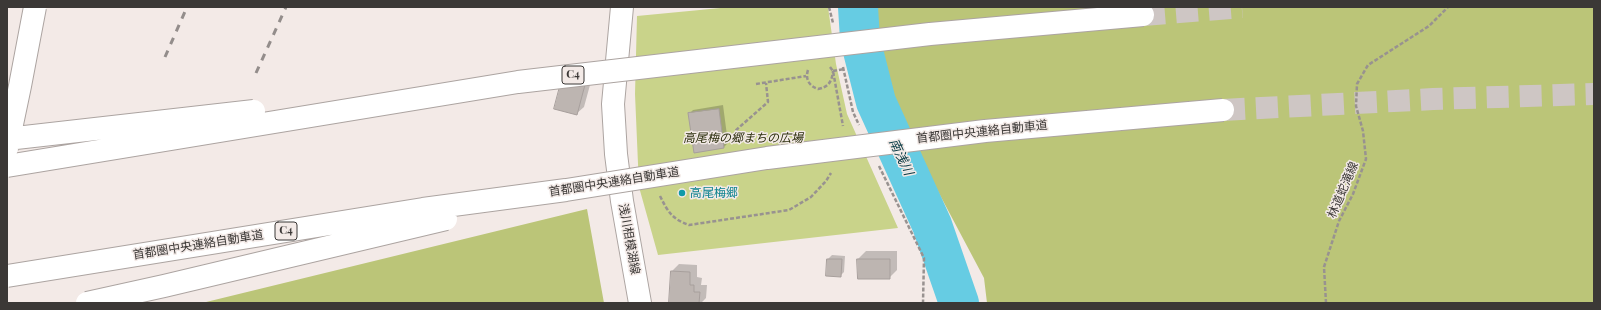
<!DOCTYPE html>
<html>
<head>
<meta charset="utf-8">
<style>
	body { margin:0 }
	#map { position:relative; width:1601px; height:310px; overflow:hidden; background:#f3eae7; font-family:"Playfair Display",serif }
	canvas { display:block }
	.frame { position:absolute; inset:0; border:8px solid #3b3836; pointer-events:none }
</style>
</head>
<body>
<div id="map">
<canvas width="1601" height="310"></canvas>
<div class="frame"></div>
</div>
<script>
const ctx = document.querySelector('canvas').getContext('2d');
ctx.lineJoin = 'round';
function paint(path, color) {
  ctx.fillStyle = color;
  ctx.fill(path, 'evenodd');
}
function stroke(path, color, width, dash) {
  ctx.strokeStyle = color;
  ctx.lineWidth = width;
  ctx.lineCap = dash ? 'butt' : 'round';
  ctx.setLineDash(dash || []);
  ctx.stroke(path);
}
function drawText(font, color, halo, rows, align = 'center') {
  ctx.font = font + ' "Playfair Display","Noto Sans JP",serif';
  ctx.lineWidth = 3;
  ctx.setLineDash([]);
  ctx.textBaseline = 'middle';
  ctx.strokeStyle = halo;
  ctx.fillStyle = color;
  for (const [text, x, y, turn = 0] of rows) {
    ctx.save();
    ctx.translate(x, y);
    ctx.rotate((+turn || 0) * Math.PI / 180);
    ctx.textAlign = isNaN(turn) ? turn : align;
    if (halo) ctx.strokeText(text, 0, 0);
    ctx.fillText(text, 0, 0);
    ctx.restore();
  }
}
paint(new Path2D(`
	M731 7H828L836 64 847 114 898 228 658 255 639 187 635 94 637 16Z`), '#c9d38a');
paint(new Path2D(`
	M873 7H1594V303H987L984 278 933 182 877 63Z
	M587 209 604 303H202Z`), '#bbc578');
paint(new Path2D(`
	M593 74 584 107 576 114 555 109Z
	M723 105 728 143 724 147 695 151 689 114 693 110Z
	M866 251H897V270L889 278H859L858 259Z
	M832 255 845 256 844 272 840 276 828 259Z
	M679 264 697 265V277L702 278 701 285H707L706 298 701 303H670L672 271Z`), '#0003');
stroke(new Path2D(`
	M858 7 860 39 876 102 932 225 959 303`), '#66cce3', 40);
const building = new Path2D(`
	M563 75 586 81 577 115 554 109Z
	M719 109 724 148 694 153 688 113Z
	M827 259H842L841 277 826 276Z
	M857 259H890V279H858Z
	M671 271 690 272V285H694V292H700L699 303H669Z`);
paint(building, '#bdb5b1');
stroke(building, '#a79f9c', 1);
stroke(new Path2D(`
	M1143 15 1242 7
	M1223 110 1433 99 1594 94`), '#cec6c4', 22, [22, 11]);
const major = new Path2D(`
	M622 7 613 104 616 154 622 201 640 303`);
stroke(major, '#aca4a1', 24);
stroke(new Path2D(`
	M829 7 833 23
	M830 67 833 71 843 126
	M843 67 853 112 859 125
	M808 70C805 79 809 86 818 89 829 87 832 81 833 71
	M833 71 844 69
	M756 84 806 76
	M736 142 735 131 768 102 766 83
	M879 166 924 258 923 303
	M660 196C668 212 672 219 689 225L789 210 811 197 826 181 831 173
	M1326 303 1324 267 1339 221 1353 194 1366 159 1363 131 1356 106 1357 84 1368 65 1429 26 1448 7`), '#989290', 2.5, [4, 2]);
stroke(major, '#fff', 22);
stroke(new Path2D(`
	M165 57 187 7
	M256 73 286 7`), '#938d8b', 3, [7, 7]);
const highwayBridge = new Path2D(`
	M7 139 254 111
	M7 148 20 86 35 7
	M7 166 518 82 930 34 1143 15
	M7 276 423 209 566 190 767 158 985 131 1223 110
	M87 303 164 286 446 219`);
stroke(highwayBridge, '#aca4a1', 24, []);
stroke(highwayBridge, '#fff', 22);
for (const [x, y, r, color] of [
	[682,193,4,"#0f9aa8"]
]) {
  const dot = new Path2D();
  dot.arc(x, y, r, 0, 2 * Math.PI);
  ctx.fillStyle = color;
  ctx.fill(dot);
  stroke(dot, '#f3eae7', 1.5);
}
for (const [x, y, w] of [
	[573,75,22],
	[286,231,22]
]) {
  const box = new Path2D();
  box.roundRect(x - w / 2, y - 9, w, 18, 3);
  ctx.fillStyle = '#f3eae7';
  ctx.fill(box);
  stroke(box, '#3b3836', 1);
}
drawText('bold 11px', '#3b3836', null, [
	["C4",573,75],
	["C4",286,231]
]);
drawText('12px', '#3b3836', '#f3eae7', [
	["首都圏中央連絡自動車道",982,132,-6],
	["首都圏中央連絡自動車道",614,182,-9],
	["林道蛇滝線",1343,190,-67],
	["浅川相模湖線",629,239,80],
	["首都圏中央連絡自動車道",198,245,-9]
]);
drawText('italic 12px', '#2b2e0c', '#f3eae7', [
	["高尾梅の郷まちの広場",743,138]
]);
drawText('12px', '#0d838f', '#f3eae7', [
	["高尾梅郷",690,193]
], 'left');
drawText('italic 13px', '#083a44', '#f3eae7', [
	["南浅川",901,157,65]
]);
</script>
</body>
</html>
